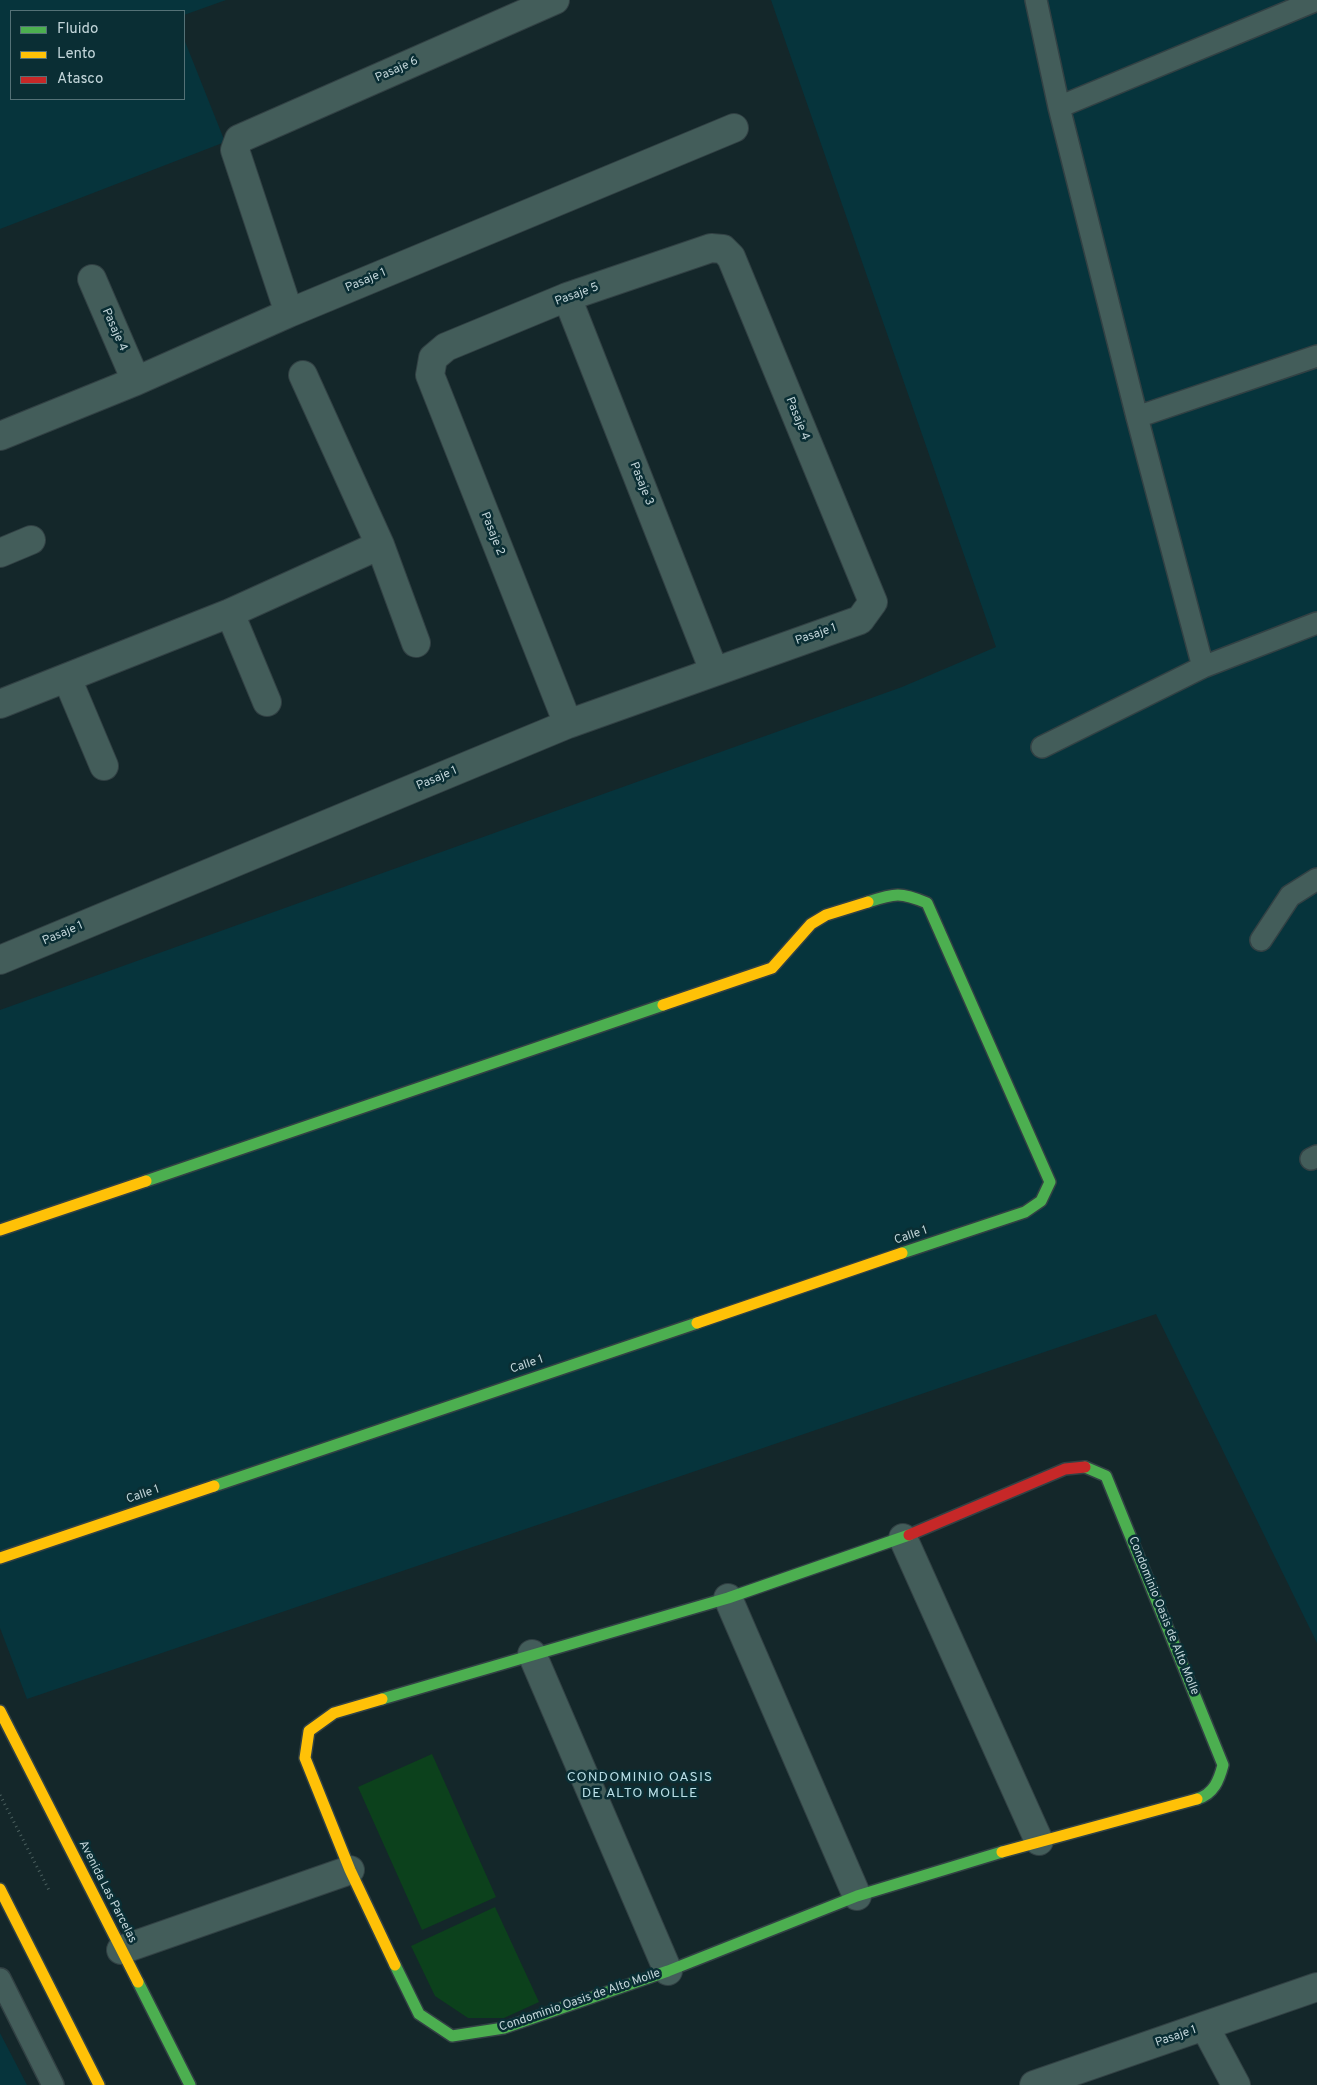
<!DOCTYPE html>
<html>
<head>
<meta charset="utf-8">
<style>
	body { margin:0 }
	#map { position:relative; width:1317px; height:2085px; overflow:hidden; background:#14272a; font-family:Overpass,sans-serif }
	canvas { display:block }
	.legend { position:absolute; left:10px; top:10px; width:175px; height:90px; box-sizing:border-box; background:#0a2e34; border:1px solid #547176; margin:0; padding:6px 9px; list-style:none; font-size:15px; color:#c3d6da }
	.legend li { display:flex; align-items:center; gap:10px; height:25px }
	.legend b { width:25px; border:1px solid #547176 }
</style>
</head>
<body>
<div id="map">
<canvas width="1317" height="2085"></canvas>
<ul class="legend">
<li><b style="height:6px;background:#4caf50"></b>Fluido</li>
<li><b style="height:6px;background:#ffc107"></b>Lento</li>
<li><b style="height:6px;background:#c62828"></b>Atasco</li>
</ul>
</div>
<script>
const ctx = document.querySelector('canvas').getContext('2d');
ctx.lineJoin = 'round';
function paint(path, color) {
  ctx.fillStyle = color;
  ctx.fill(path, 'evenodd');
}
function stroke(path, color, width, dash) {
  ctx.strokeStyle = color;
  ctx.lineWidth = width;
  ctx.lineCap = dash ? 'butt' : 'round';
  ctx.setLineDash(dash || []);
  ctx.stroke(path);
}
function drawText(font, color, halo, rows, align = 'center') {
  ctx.font = font + ' Overpass,sans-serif';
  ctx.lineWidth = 5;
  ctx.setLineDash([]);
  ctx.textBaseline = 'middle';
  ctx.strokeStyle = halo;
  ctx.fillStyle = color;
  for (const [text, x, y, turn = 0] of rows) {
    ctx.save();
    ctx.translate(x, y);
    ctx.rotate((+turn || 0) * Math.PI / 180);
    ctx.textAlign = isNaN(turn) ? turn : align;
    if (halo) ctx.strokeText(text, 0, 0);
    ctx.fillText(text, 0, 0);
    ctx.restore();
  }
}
paint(new Path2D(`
	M0 0H226L184 15V11H11V99H184V39L225 142 0 229Z
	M771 0H1317V1643L1156 1314 27 1699 0 1628V1010L902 687 996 647Z
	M0 2033 27 2085H0Z`), '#06343c');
paint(new Path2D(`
	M432 1754 496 1897 422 1930 358 1787Z
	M495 1907 539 2002 504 2018H468L435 1996 411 1946Z`), '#0c411c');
const lane = new Path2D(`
	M1036 0 1059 107
	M1317 356 1137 417 1203 667 1317 623
	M1137 417 1059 107 1317 0
	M1042 747 1203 667
	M1261 940 1290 896 1317 879
	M1311 1159 1317 1156
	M0 1979 53 2085`);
const street = new Path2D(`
	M92 279 136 381
	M567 297 714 671
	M289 313 235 150 239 139 555 0
	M303 375 380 545 416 643
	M0 436 136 381 289 313 734 128
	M0 553 31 540
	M230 613 267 702
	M67 678 104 766
	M0 704 230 613 380 545
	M0 960 568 724 860 620 873 602 731 257 723 249 711 248 567 297 446 347 433 358 430 375 568 724
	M903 1538 1039 1841
	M728 1598 857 1896
	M532 1654 668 1971
	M121 1950 350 1870
	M1205 2027 1236 2085
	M1034 2085 1317 1987`);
const fast = new Path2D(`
	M868 902C895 893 901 892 927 903L1050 1182 1041 1201 1025 1212 902 1253
	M146 1181 663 1005
	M1085 1467 1106 1476 1223 1765C1219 1780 1214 1794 1197 1799
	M214 1486 697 1323
	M382 1699 728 1598 909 1535
	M395 1965 419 2014 452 2036 504 2028 668 1971 857 1896 1002 1852
	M138 1982 190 2085`);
const slow = new Path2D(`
	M663 1005 772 968 811 924 826 915 868 902
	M0 1230 146 1181
	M697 1323 902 1253
	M0 1558 214 1486
	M382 1699 334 1713 309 1731 305 1758 350 1870 395 1965
	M0 1711 138 1982
	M1002 1852 1197 1799
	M0 1889 99 2085`);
const jam = new Path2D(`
	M909 1535 1065 1469 1085 1467`);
stroke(lane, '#324144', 24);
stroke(street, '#324144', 30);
stroke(fast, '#324144', 14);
stroke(slow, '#324144', 14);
stroke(jam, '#324144', 14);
stroke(new Path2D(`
	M0 1795 50 1892`), '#4b605f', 3, [1, 4]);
stroke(lane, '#435d5a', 21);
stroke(street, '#435d5a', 28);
stroke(fast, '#4caf50', 11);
stroke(slow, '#ffc107', 11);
stroke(jam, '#c62828', 11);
drawText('12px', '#c3d6da', '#0a2e34', [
	["Pasaje 6",397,70,-24],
	["Pasaje 1",366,281,-23],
	["Pasaje 5",577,295,-20],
	["Pasaje 4",114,330,66],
	["Pasaje 4",797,419,68],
	["Pasaje 3",641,484,68],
	["Pasaje 2",492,534,68],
	["Pasaje 1",816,635,-19],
	["Pasaje 1",437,779,-23],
	["Pasaje 1",63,934,-23],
	["Calle 1",911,1236,-19],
	["Calle 1",527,1365,-19],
	["Calle 1",143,1495,-19],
	["Condominio Oasis de Alto Molle",1163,1616,68],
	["Avenida Las Parcelas",107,1892,63],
	["Condominio Oasis de Alto Molle",580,2001,-19],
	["Pasaje 1",1176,2037,-19]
]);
ctx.letterSpacing = '1px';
drawText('14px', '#b9dfe7', '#0a2e34', [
	["CONDOMINIO OASIS",640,1778],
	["DE ALTO MOLLE",640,1794]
]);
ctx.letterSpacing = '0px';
</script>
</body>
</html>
